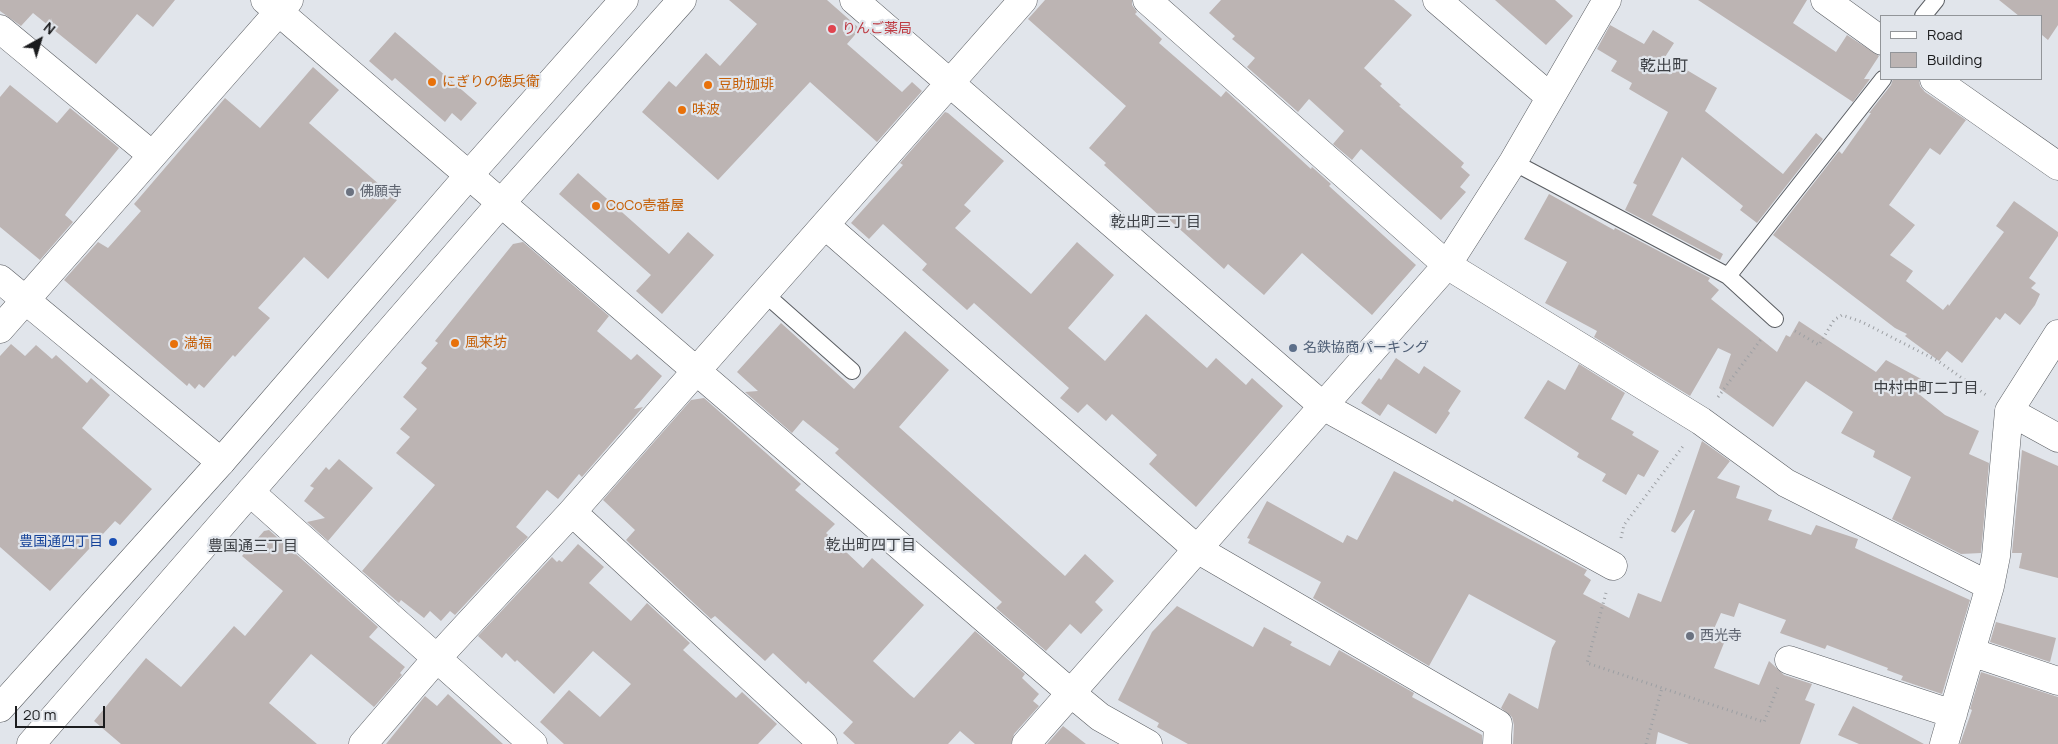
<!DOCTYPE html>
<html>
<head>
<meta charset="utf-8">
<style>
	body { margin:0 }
	#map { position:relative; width:2058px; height:744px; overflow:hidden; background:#e1e5eb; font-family:Manrope,sans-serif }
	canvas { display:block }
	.legend { position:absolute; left:1880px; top:15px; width:162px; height:65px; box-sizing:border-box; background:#e1e5eb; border:1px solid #929599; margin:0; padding:6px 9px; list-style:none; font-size:15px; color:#1b1c1e }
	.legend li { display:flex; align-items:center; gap:10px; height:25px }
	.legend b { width:25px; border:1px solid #929599 }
	.north { position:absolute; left:15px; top:15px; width:50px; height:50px; -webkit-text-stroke:4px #e1e5eb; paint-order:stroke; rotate:39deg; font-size:14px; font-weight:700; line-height:20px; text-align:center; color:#1b1c1e }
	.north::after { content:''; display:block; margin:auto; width:18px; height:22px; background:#1b1c1e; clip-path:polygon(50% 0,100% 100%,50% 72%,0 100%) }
	.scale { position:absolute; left:15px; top:706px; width:90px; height:22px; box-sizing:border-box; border:2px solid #1b1c1e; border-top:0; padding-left:6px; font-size:15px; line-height:18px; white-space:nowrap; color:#1b1c1e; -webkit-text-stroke:4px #e1e5eb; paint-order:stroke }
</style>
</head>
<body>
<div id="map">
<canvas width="2058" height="744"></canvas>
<ul class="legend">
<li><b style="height:6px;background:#fff"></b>Road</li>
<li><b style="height:14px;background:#bcb4b3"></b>Building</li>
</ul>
<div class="north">N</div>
<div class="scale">20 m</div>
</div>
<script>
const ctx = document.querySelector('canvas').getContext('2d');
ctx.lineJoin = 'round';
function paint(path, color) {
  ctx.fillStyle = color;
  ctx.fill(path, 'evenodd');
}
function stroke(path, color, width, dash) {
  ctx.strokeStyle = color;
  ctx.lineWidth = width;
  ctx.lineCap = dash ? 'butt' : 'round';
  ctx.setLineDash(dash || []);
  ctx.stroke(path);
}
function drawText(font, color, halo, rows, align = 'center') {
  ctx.font = font + ' Manrope,"Noto Sans JP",sans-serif';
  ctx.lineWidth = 4.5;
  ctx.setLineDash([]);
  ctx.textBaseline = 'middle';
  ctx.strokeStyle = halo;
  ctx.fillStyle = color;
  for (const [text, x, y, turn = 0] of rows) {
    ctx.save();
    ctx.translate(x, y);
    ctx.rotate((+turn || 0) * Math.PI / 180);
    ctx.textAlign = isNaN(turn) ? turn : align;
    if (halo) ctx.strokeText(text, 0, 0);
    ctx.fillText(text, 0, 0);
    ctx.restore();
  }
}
paint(new Path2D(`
	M0 0H175L153 27 137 14 96 64 33 13 21 26 0 11Z
	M729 0H827L860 29 847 44 902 92 912 82 922 91 877 142 810 82 718 180 642 112 669 81 676 87 706 53 720 66 757 24Z
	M1045 0H1132V5L1137 12 1135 14 1162 39 1159 43 1221 97 1226 91 1311 169 1312 167 1331 184 1329 186 1416 265 1372 315 1302 253 1264 295 1228 264 1224 269 1164 215 1162 218 1104 165 1106 163 1089 148 1126 106 1028 19Z
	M1221 0H1394L1412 15 1364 68 1382 84 1380 86 1401 105 1399 106 1464 163 1461 167 1470 175 1460 187 1466 192 1441 220 1361 149 1352 160 1333 144 1344 131 1309 99 1298 112 1247 67 1255 58 1232 39 1235 36 1209 13Z
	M1495 0H1555L1573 16 1546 45Z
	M1698 0H1807L1793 23 1836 52 1847 35 1879 56 1864 79H1870L1853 102Z
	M1999 0H2058V25L2048 40 2042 35V16H2019Z
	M1610 25 1644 44 1653 30 1674 43 1665 57 1717 88 1705 111 1783 174 1816 133 1823 139 1757 223 1740 210 1743 206 1682 157 1652 215 1723 254 1720 260 1625 210 1637 185 1633 183 1668 112 1629 89 1632 83 1611 71 1617 61 1597 49Z
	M395 32 477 103 461 121 452 113 445 122 395 78 392 81 369 61Z
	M313 67 339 90 309 123 397 200 328 279 304 257 258 308 270 318 235 357 233 355 204 388 199 384 195 389 189 383 187 386 64 280 98 242 108 248 141 211 134 204 225 98 260 128Z
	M1893 79H1919L1920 86 1925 92 1966 120 1940 155 1930 148 1889 205 1915 225 1890 255 1913 271 1906 281 1943 310 1948 304 1949 306 2004 232 1996 226 2014 201 2058 232V236L2029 278 2036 283 2031 288 2040 294 2035 305 2020 325 2005 313 2000 320 1996 317 1962 363 1947 351 1939 361 1905 336 1907 334 1895 328 1773 235 1839 151 1842 154 1871 113H1869L1891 85Z
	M10 85 57 123 70 108 119 148 67 212 65 215 73 222 40 260 0 227V97Z
	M945 112 948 113 1004 161 964 205 971 211 955 228 1031 294 1077 242 1114 275 1068 328 1105 361 1146 314 1207 368 1216 358 1246 385 1252 378 1283 406 1196 507 1149 464 1157 455 1112 414 1106 421 1087 404 1078 413 1060 398 1069 388 974 303 967 310 922 270 927 264 883 224 869 239 851 223 903 165 900 163Z
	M578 173 669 254 688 232 714 255 662 314 636 291 651 275 559 194Z
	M1549 194 1614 230 1615 228 1710 278 1708 281 1719 290 1711 299 1777 352 1786 335 1790 337 1799 321 1876 372 1886 360 1923 380 1915 391 1945 415 1979 431 1969 454 1989 463 1981 553 1961 554 1892 519 1911 477 1873 457 1875 451 1841 433 1853 412 1806 381 1773 427 1719 388 1731 354 1718 348 1690 396 1594 337 1597 331 1545 303 1567 262 1524 239Z
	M523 242 609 316 597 331 631 360 637 354 662 376 634 409 643 407 582 477 579 474 558 499 547 490 516 527 528 537 455 615 450 611 441 621 430 611 424 618 401 600 399 603 362 571 435 485 396 453 410 437 400 429 417 409 403 397 427 368 421 363 438 343 435 341 513 244Z
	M781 323 854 389 905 331 949 370 899 427 1065 576 1085 554 1114 581 1095 602 1103 610 1081 634 1070 624 1046 651 996 608 1002 602 835 453 839 449 803 420 792 433 745 392 758 391 737 372Z
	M11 344 25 356 36 345 52 359 56 355 87 383 91 378 110 395 82 428 152 489 120 525 115 521 50 591 0 547V356Z
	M1396 358 1419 374 1424 366 1461 391 1448 411 1450 413 1436 434 1388 404 1380 416 1361 403 1379 378 1381 380Z
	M1579 364 1625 393 1611 419 1634 432 1632 435 1659 451 1644 477 1638 474 1626 495 1602 481 1606 474 1577 457 1579 453 1524 418 1548 380 1565 390Z
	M704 398 801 484 795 490 835 524 826 533 863 568 872 558 924 605 873 661 910 695 914 698 975 631 1025 674 1022 678 1039 694 1033 701 1039 706 1014 734 1011 744H975L960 731 948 744H855L843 733 853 722 808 681 806 684 773 653 765 661 715 616 711 619 626 540 635 530 603 500 691 400Z
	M1702 441 1730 461 1717 478 1740 486 1736 498 1772 510 1768 520 1811 535 1816 525 1858 539 1855 548 1970 600 1942 694 1901 680 1903 676 1887 670 1888 668 1827 645 1825 649 1780 633 1786 620 1739 603 1734 617 1721 613 1713 631 1726 638 1714 668 1759 685 1769 661 1784 675 1812 684 1805 700 1815 704 1800 744H1689L1658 732 1656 744H1513L1514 725 1512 717 1501 708 1509 693 1538 709 1552 648 1556 641 1469 594 1429 666 1313 598 1321 582 1248 543 1250 539 1247 538 1267 501 1343 543 1347 535 1357 540 1394 471 1453 502 1454 499 1587 570 1584 575 1591 580 1583 594 1629 618 1638 593 1661 602 1695 510H1693L1675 533 1671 531Z
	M2022 450 2058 466V578L2019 568 2022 553H2012Z
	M339 459 373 488 328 541 307 522 325 518 304 501 314 488 310 486 326 467 329 470Z
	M269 530 378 627 369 637 405 667 400 673 402 675 374 707 311 654 269 703 317 744H121L94 721 146 658 181 687 234 626 245 636 283 591 242 556 264 531Z
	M578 544 604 567 589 583 631 621 647 603 690 643 683 650 736 698 742 692 777 724 758 744H564L540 722 569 690 600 717 631 684 593 651 554 694 517 660 515 662 506 653 502 658 478 636 552 557 557 562 559 560 562 562Z
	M1177 606 1253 647 1264 627 1292 642 1290 645 1330 666 1339 650 1414 693 1412 697 1482 735V744H1188L1157 727 1159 723 1118 700 1152 632Z
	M1996 622 2056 638 2050 662 1990 642Z
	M1981 672 2058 697V744H1960L1972 710 1970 709Z
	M448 694 503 744H386L425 696 437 706Z
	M1853 706 1924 744H1859L1838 735Z
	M1063 726 1086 744H1047Z`), '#bcb4b3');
const lane = new Path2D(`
	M1923 16 1936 0
	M1513 162 1728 276 1883 79
	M1728 276 1775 319
	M765 294 852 371`);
const street = new Path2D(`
	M265 0 1071 693 1100 717 1148 744
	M854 0 1323 406 1613 566
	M1147 0 1447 265 1701 421 1786 483 1990 586
	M1437 0 1550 97
	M1825 0 1882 41
	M0 29 152 155
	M1934 79 2058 166
	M825 225 1197 549 1498 724 1497 744
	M0 279 221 462
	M0 329 289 0
	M2009 411 2058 438
	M250 492 533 744
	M572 512 823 744
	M1971 652 2058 681
	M1789 660 1953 714
	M363 744 437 658 572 512 1023 0
	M1026 744 1447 265 1513 162 1607 0
	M1944 744 1990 586 1996 556 2009 411 2058 334`);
const secondary = new Path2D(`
	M0 708 221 462 469 175 624 0
	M31 744 501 203 682 0`);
stroke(lane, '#5a5d62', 18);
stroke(street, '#5a5d62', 29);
stroke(secondary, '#5a5d62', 29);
stroke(new Path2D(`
	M1795 331 1819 345 1834 320 1842 315 1862 322 1938 361 1986 395
	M1718 397 1762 338
	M1621 538 1624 525 1684 445
	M1606 593 1587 663 1764 722 1778 687
	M1646 744 1662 688`), '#9c9fa3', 3, [1, 4]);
stroke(lane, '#fff', 16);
stroke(street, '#fff', 28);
stroke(secondary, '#fff', 28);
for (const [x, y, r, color] of [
	[832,29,5,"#e0444e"],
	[432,82,5,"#e8710a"],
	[708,85,5,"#e8710a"],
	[682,110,5,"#e8710a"],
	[350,192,5,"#6b7280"],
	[596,206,5,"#e8710a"],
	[455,343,5,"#e8710a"],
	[174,344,5,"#e8710a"],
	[1293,348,5,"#5c6f8a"],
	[113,542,5,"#1a4fb4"],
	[1690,636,5,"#6b7280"]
]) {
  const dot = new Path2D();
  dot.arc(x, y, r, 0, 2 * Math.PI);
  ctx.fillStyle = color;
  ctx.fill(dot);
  stroke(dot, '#e1e5eb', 2);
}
drawText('14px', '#be3a42', '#e1e5eb', [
	["りんご薬局",842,29]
], 'left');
drawText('14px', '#c56008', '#e1e5eb', [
	["にぎりの徳兵衛",442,82],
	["豆助珈琲",718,85],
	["味波",692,110],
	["CoCo壱番屋",606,206],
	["風来坊",465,343],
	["満福",184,344]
], 'left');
drawText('14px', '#5b616d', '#e1e5eb', [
	["佛願寺",360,192],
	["西光寺",1700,636]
], 'left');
drawText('14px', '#4e5e75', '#e1e5eb', [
	["名鉄協商パーキング",1303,348]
], 'left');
drawText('14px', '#164399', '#e1e5eb', [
	["豊国通四丁目",103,542]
], 'right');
drawText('15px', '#3d4045', '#e1e5eb', [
	["乾出町三丁目",1156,223],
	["中村中町二丁目",1926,389],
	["乾出町四丁目",871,546],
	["豊国通三丁目",253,547]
]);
drawText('16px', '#3d4045', '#e1e5eb', [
	["乾出町",1664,67]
]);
</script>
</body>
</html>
